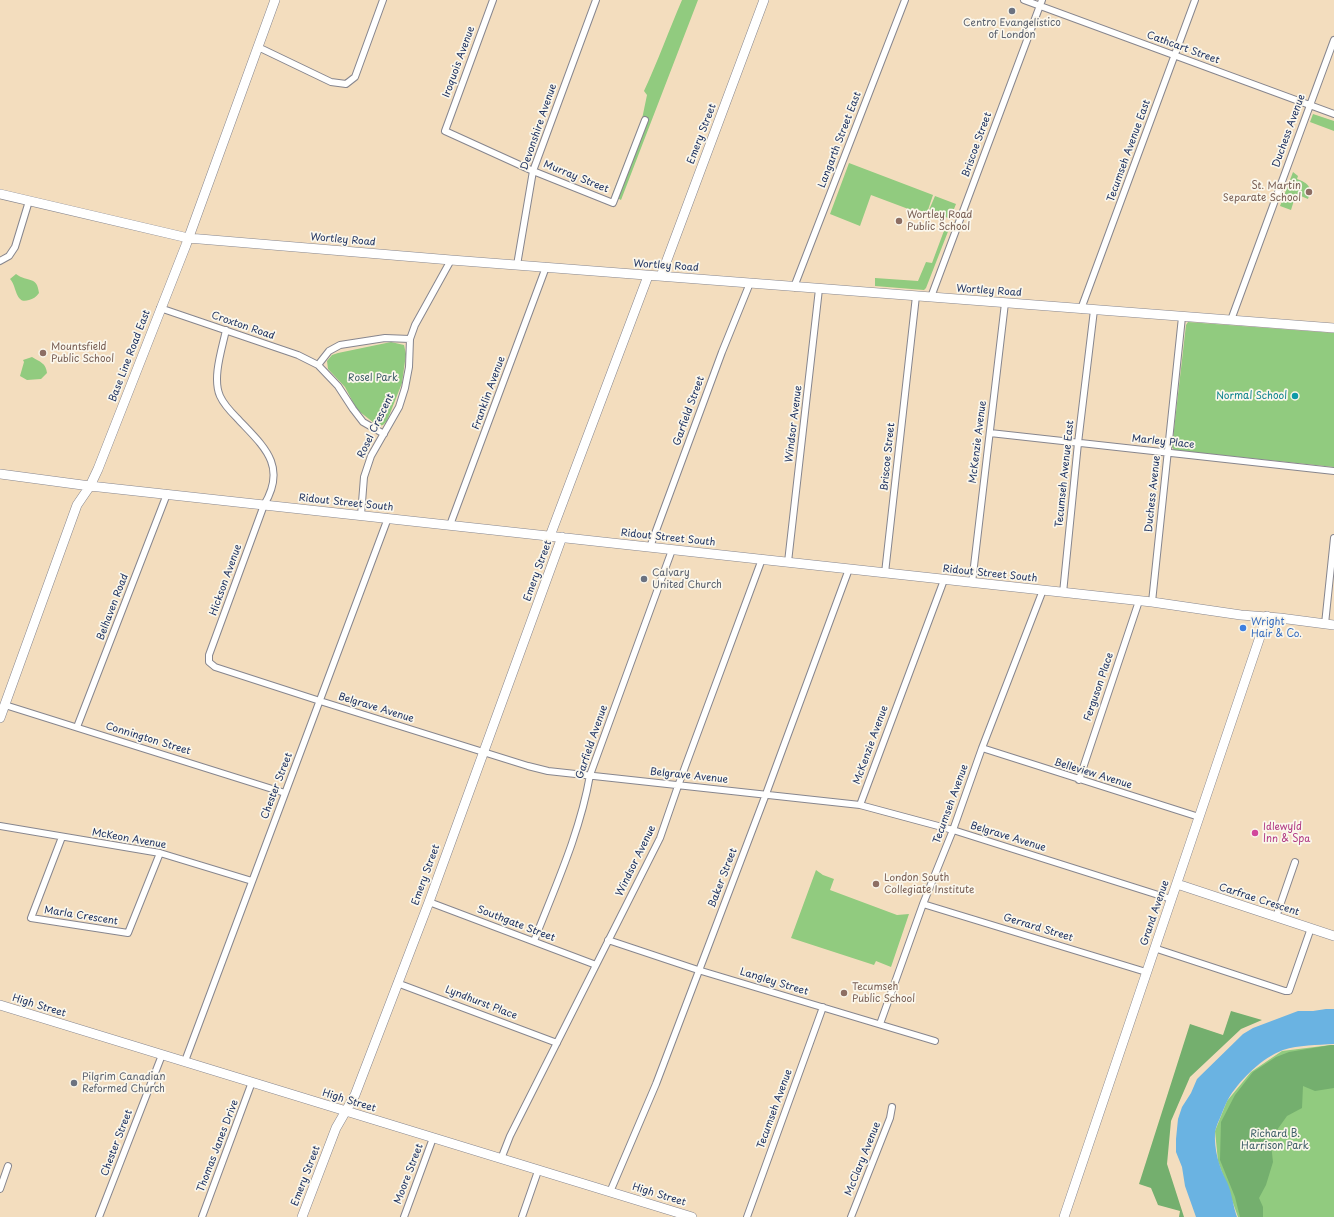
<!DOCTYPE html>
<html>
<head>
<meta charset="utf-8">
<style>
	body { margin:0 }
	canvas { display:block; background:#f3ddbe }
</style>
</head>
<body>
<canvas width="1334" height="1217"></canvas>
<script>
const ctx = document.querySelector('canvas').getContext('2d');
ctx.lineJoin = 'round';
function paint(path, color) {
  ctx.fillStyle = color;
  ctx.fill(path, 'evenodd');
}
function stroke(path, color, width, dash) {
  ctx.strokeStyle = color;
  ctx.lineWidth = width;
  ctx.lineCap = dash ? 'butt' : 'round';
  ctx.setLineDash(dash || []);
  ctx.stroke(path);
}
function drawText(font, color, halo, rows, align = 'center') {
  ctx.font = font + ' "Playpen Sans",sans-serif';
  ctx.lineWidth = 3.5;
  ctx.setLineDash([]);
  ctx.textBaseline = 'middle';
  ctx.strokeStyle = halo;
  ctx.fillStyle = color;
  for (const [text, x, y, turn = 0] of rows) {
    ctx.save();
    ctx.translate(x, y);
    ctx.rotate((+turn || 0) * Math.PI / 180);
    ctx.textAlign = isNaN(turn) ? turn : align;
    if (halo) ctx.strokeText(text, 0, 0);
    ctx.fillText(text, 0, 0);
    ctx.restore();
  }
}
paint(new Path2D(`
	M682 0H698L621 200 612 195 642 119 647 95 644 91C658 61 669 30 682 0Z
	M1313 114 1334 121V131L1310 122Z
	M849 163 933 195 927 213 912 208 911 210 871 195 860 226 830 214Z
	M1293 172 1298 176 1297 179C1308 183 1313 187 1308 199L1296 194 1291 210 1280 206Z
	M935 196 956 204 950 219 929 210Z
	M945 228 949 229 926 288 924 290 875 286V278L918 281 926 262 932 263Z
	M16 274C28 283 37 275 39 293 36 297 33 299 29 300 15 305 17 286 10 279Z
	M1188 322 1334 333V467L1174 450 1172 447 1186 325Z
	M391 342 404 345 406 354 402 383 387 421 383 425 378 426 360 412 355 406 345 387 328 369 327 361 332 355 338 353Z
	M32 357C40 362 46 363 47 373L41 379 27 380 20 376 24 362 23 360Z
	M816 870 823 875 834 879 830 890 897 915 909 914 891 967 876 961 874 965 791 938Z
	M1331 1045H1334V1217H1238L1218 1161 1215 1131 1227 1101 1251 1072 1282 1051Z`), '#91cb7f');
paint(new Path2D(`
	M1231 1011 1262 1020 1241 1029 1190 1077 1171 1121 1167 1164 1184 1217H1179L1180 1211 1158 1205 1151 1188 1139 1184 1190 1024 1223 1035Z
	M1331 1045H1334V1088L1315 1091 1303 1086 1302 1108 1287 1116 1277 1130 1255 1129 1271 1144 1273 1162 1266 1185 1259 1198 1263 1207V1217H1240L1235 1197 1220 1160 1221 1122 1235 1095 1253 1072 1276 1057 1289 1052Z`), '#74af6e');
paint(new Path2D(`
	M1326 1009H1334V1044C1317 1045 1299 1045 1283 1050 1262 1058 1242 1078 1230 1096 1226 1102 1223 1111 1220 1118 1218 1122 1216 1127 1215 1132 1214 1150 1219 1167 1227 1182 1232 1193 1233 1206 1237 1217H1196L1185 1186 1182 1167 1176 1152V1139L1178 1119 1182 1107 1191 1093 1197 1079 1243 1034 1253 1028 1298 1011H1313Z`), '#6ab3e2');
const street = new Path2D(`
	M493 0 445 131 533 171 613 203 645 120
	M1024 0 1334 114
	M258 47 331 82 346 84 355 77 383 0
	M0 261 9 256 15 247 29 201
	M517 265 533 171 596 0
	M794 287 905 0
	M931 297 1042 0
	M160 308 298 355 318 365 338 386 353 409 363 422 384 434
	M1081 309 1195 0
	M1231 320 1334 40
	M226 330C222 349 212 378 220 396 224 405 231 412 237 418 263 446 288 465 264 505L209 655V662L215 667 320 701 528 766 548 771 860 805 953 830 1171 899
	M318 365 329 351 340 345 385 338 410 339
	M990 433 1334 471
	M361 515 364 477 371 456 399 407 405 388 409 367 410 339 415 325 451 260
	M450 525 546 267
	M650 547 722 352 750 283
	M788 562 819 289
	M885 573 916 296
	M972 583 1005 303
	M1063 593 1078 443 1094 310
	M1152 602 1182 317
	M1325 624 1334 538
	M5 705 285 793
	M77 727 167 494
	M982 748 1199 817
	M1079 780 1139 601
	M860 805 944 580
	M0 826 160 853 252 881
	M62 837 31 918 128 933 160 853
	M429 902 596 965
	M923 904 1146 972
	M1276 917 1295 862
	M608 940 698 970 935 1041
	M534 941C555 887 580 833 590 775L672 550
	M1154 948 1285 991H1289L1311 928
	M397 983 557 1043
	M880 1024 923 904 953 830 982 748 1043 590
	M185 1061 388 518
	M501 1159 510 1136 660 838 678 786 762 559
	M0 1189 8 1166
	M610 1192 656 1084 766 794 849 569
	M99 1217 162 1055
	M202 1217 252 1082
	M404 1217 433 1138
	M522 1217 538 1171
	M747 1217 823 1007
	M851 1217 890 1118 892 1107`);
const secondary = new Path2D(`
	M0 194 188 238 451 260 1334 328
	M661 276 764 0
	M0 474 90 486 1152 602 1241 615 1280 618 1334 625
	M550 536 648 276
	M0 718 77 505 90 486 98 469 186 245 275 0
	M1177 884 1334 936
	M0 1005 692 1217
	M302 1217 336 1128 355 1095 429 902 562 537
	M1064 1217 1267 616`);
stroke(street, '#87868e', 8);
stroke(secondary, '#87868e', 10);
stroke(street, '#fff', 6);
stroke(secondary, '#fff', 9);
for (const [x, y, r, color] of [
	[1012,11,4,"#6b7280"],
	[1309,192,4,"#8d6e63"],
	[899,221,4,"#8d6e63"],
	[43,353,4,"#8d6e63"],
	[1295,396,4,"#0f9aa8"],
	[644,579,4,"#6b7280"],
	[1243,628,4,"#3f7fe0"],
	[1255,833,4,"#d1479c"],
	[876,884,4,"#8d6e63"],
	[844,993,4,"#8d6e63"],
	[74,1083,4,"#6b7280"]
]) {
  const dot = new Path2D();
  dot.arc(x, y, r, 0, 2 * Math.PI);
  ctx.fillStyle = color;
  ctx.fill(dot);
  stroke(dot, '#fbf7ec', 1.5);
}
drawText('10px', '#5b616d', '#fbf7ec', [
	["Centro Evangelistico",1012,23,"center"],
	["of London",1012,35,"center"],
	["Calvary",652,573],
	["United Church",652,585],
	["Pilgrim Canadian",82,1077],
	["Reformed Church",82,1089]
], 'left');
drawText('10px', '#1b2f5e', '#fbf7ec', [
	["Cathcart Street",1183,48,20],
	["Iroquois Avenue",459,62,-70],
	["Devonshire Avenue",539,127,-71],
	["Duchess Avenue",1289,131,-70],
	["Emery Street",702,134,-69],
	["Langarth Street East",840,140,-69],
	["Briscoe Street",977,145,-70],
	["Tecumseh Avenue East",1129,151,-70],
	["Murray Street",576,177,22],
	["Wortley Road",343,240,5],
	["Wortley Road",666,266,4],
	["Wortley Road",989,291,4],
	["Croxton Road",243,326,19],
	["Base Line Road East",130,356,-69],
	["Franklin Avenue",489,393,-70],
	["Garfield Street",689,411,-70],
	["Windsor Avenue",794,424,-83],
	["Rosel Crescent",376,426,-64],
	["McKenzie Avenue",978,442,-83],
	["Marley Place",1163,442,6],
	["Briscoe Street",888,457,-84],
	["Tecumseh Avenue East",1065,474,-84],
	["Duchess Avenue",1153,494,-84],
	["Ridout Street South",346,503,6],
	["Ridout Street South",668,538,6],
	["Emery Street",538,571,-70],
	["Ridout Street South",990,574,6],
	["Hickson Avenue",226,580,-70],
	["Belhaven Road",113,607,-69],
	["Ferguson Place",1099,687,-71],
	["Belgrave Avenue",376,708,17],
	["Connington Street",148,739,17],
	["Garfield Avenue",592,742,-71],
	["McKenzie Avenue",871,745,-70],
	["Belleview Avenue",1093,774,17],
	["Belgrave Avenue",689,776,6],
	["Chester Street",277,786,-69],
	["Tecumseh Avenue",951,804,-70],
	["Belgrave Avenue",1008,837,17],
	["McKeon Avenue",129,839,10],
	["Windsor Avenue",636,861,-64],
	["Emery Street",426,875,-70],
	["Baker Street",723,878,-69],
	["Carfrae Crescent",1259,900,18],
	["Grand Avenue",1155,913,-71],
	["Marla Crescent",81,916,9],
	["Southgate Street",516,924,21],
	["Gerrard Street",1038,928,17],
	["Langley Street",774,982,17],
	["Lyndhurst Place",481,1003,21],
	["High Street",39,1006,17],
	["High Street",349,1101,17],
	["Tecumseh Avenue",775,1109,-70],
	["Chester Street",117,1143,-69],
	["Thomas Janes Drive",218,1146,-69],
	["McClary Avenue",863,1159,-68],
	["Moore Street",409,1174,-69],
	["Emery Street",306,1176,-69],
	["High Street",659,1195,17]
]);
drawText('10px', '#785e54', '#fbf7ec', [
	["St. Martin",1301,186,"right"],
	["Separate School",1301,198,"right"],
	["Wortley Road",907,215],
	["Public School",907,227],
	["Mountsfield",51,347],
	["Public School",51,359],
	["London South",884,878],
	["Collegiate Institute",884,890],
	["Tecumseh",852,987],
	["Public School",852,999]
], 'left');
drawText('10px', '#3e5e68', '#fbf7ec', [
	["Rosel Park",373,378],
	["Richard B.",1275,1134],
	["Harrison Park",1275,1146]
]);
drawText('10px', '#0d838f', '#fbf7ec', [
	["Normal School",1287,396]
], 'right');
drawText('10px', '#366cbe', '#fbf7ec', [
	["Wright",1251,622],
	["Hair & Co.",1251,634]
], 'left');
drawText('10px', '#b23c85', '#fbf7ec', [
	["Idlewyld",1263,827],
	["Inn & Spa",1263,839]
], 'left');
</script>
</body>
</html>
